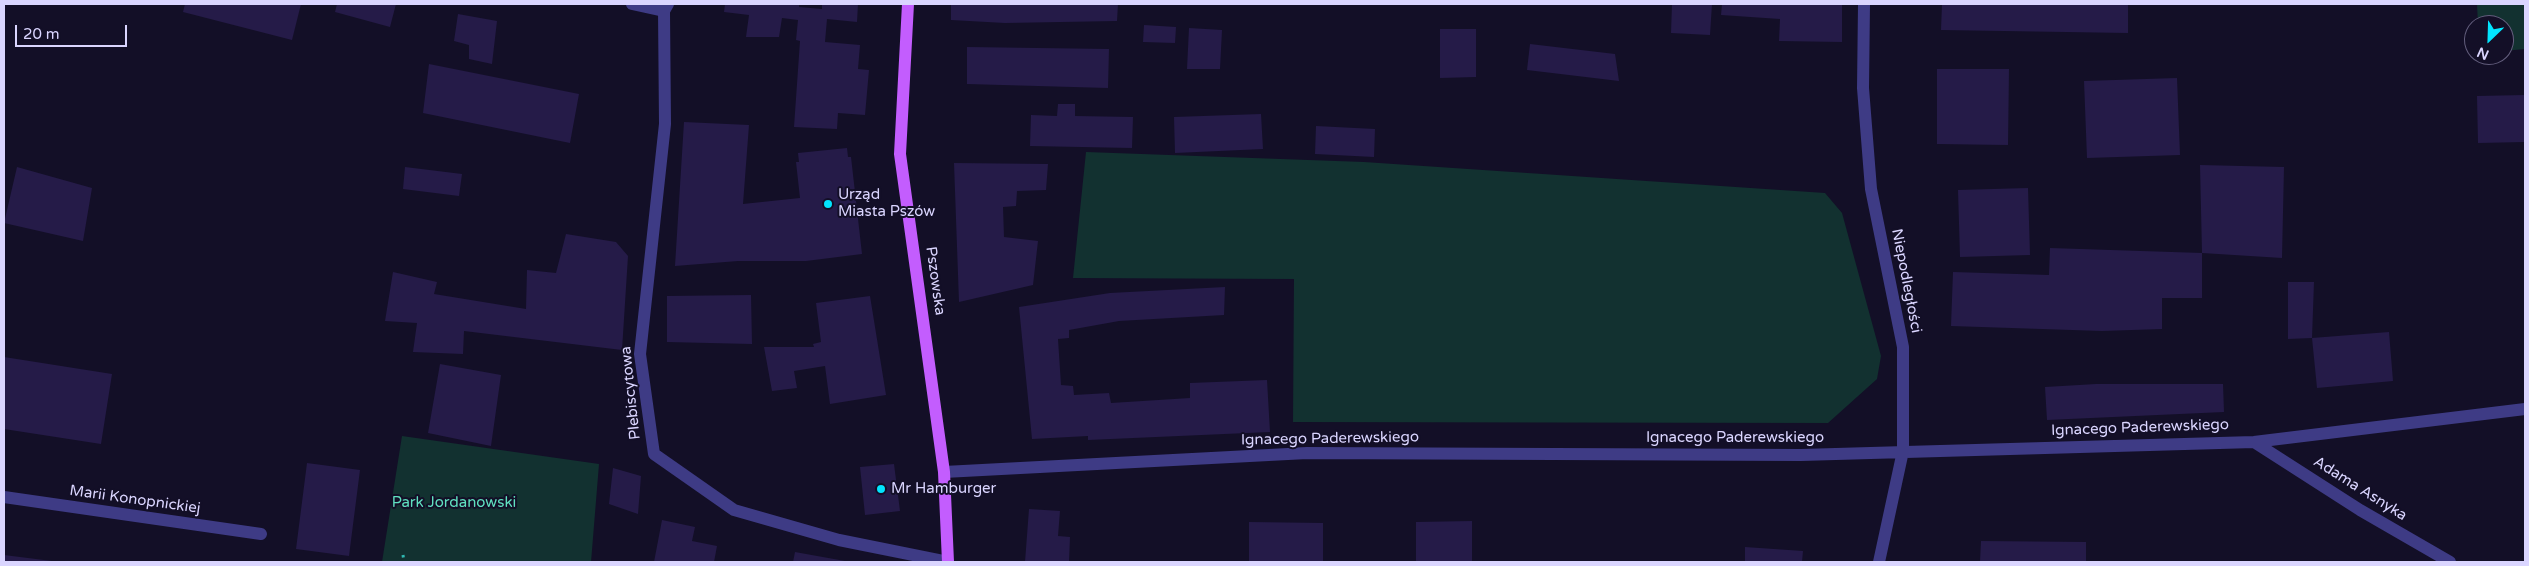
<!DOCTYPE html>
<html>
<head>
<meta charset="utf-8">
<style>
	body { margin:0 }
	#map { position:relative; width:2529px; height:566px; overflow:hidden; background:#130f27; font-family:"Varela Round",sans-serif }
	canvas { display:block }
	.frame { position:absolute; inset:0; border:5px solid #dad5ff; pointer-events:none }
	.north { position:absolute; left:2464px; top:15px; width:50px; height:50px; box-sizing:border-box; background:#130f27; border:1px solid #635e7d; border-radius:50%; rotate:204deg; font-size:14px; font-weight:700; line-height:20px; text-align:center; color:#dad5ff }
	.north::after { content:''; display:block; margin:auto; width:18px; height:22px; background:#02e4fe; clip-path:polygon(50% 0,100% 100%,50% 72%,0 100%) }
	.scale { position:absolute; left:15px; top:25px; width:112px; height:22px; box-sizing:border-box; border:2px solid #dad5ff; border-top:0; padding-left:6px; font-size:15px; line-height:18px; white-space:nowrap; color:#dad5ff; -webkit-text-stroke:4px #130f27; paint-order:stroke }
</style>
</head>
<body>
<div id="map">
<canvas width="2529" height="566"></canvas>
<div class="frame"></div>
<div class="north">N</div>
<div class="scale">20 m</div>
</div>
<script>
const ctx = document.querySelector('canvas').getContext('2d');
ctx.lineJoin = 'round';
function paint(path, color) {
  ctx.fillStyle = color;
  ctx.fill(path, 'evenodd');
}
function stroke(path, color, width, dash) {
  ctx.strokeStyle = color;
  ctx.lineWidth = width;
  ctx.lineCap = dash ? 'butt' : 'round';
  ctx.setLineDash(dash || []);
  ctx.stroke(path);
}
function drawText(font, color, halo, rows, align = 'center') {
  ctx.font = font + ' "Varela Round",sans-serif';
  ctx.lineWidth = 4;
  ctx.setLineDash([]);
  ctx.textBaseline = 'middle';
  ctx.strokeStyle = halo;
  ctx.fillStyle = color;
  for (const [text, x, y, turn = 0] of rows) {
    ctx.save();
    ctx.translate(x, y);
    ctx.rotate((+turn || 0) * Math.PI / 180);
    ctx.textAlign = isNaN(turn) ? turn : align;
    if (halo) ctx.strokeText(text, 0, 0);
    ctx.fillText(text, 0, 0);
    ctx.restore();
  }
}
paint(new Path2D(`
	M2477 4H2525V49L2504 51V25H2478Z
	M1086 152 1364 162 1825 193 1842 213 1881 356 1877 379 1828 423 1293 422 1294 279 1073 278Z
	M402 436 599 464 591 562H382Z`), '#123130');
paint(new Path2D(`
	M185 4H301L292 40 183 12Z
	M337 4H396L390 27 335 12Z
	M725 4H799V7L822 9V4H858L857 22 827 19 825 42 860 45 858 69 869 70 865 115 838 113 837 129 794 127 800 41 796 40 798 20 782 18 779 37H746L749 15 724 12Z
	M951 4H1118L1117 21 1005 23 951 20Z
	M1672 4H1712L1710 35 1671 33Z
	M1722 4 1842 5V42L1779 41 1780 19 1721 15Z
	M1942 4H2128V33L1941 30Z
	M458 14 497 21 492 64 469 59V45L454 41Z
	M1144 25 1176 27 1175 43 1143 42Z
	M1189 28 1222 30 1220 69H1187Z
	M1440 29H1476V77L1440 78Z
	M1530 44 1615 54 1619 81 1527 70Z
	M967 47 1109 49 1108 88 967 84Z
	M429 64 579 94 570 143 423 113Z
	M1937 69H2009L2008 145 1937 144Z
	M2177 78 2180 155 2087 158 2084 81Z
	M2525 95V142L2478 143 2477 96Z
	M1058 104H1075V116L1133 117 1132 148 1030 146 1031 115 1057 116Z
	M1261 114 1263 149 1175 153 1174 117Z
	M684 122 749 125 743 204 800 198 796 162H799L798 153 847 148 848 157H851L862 254 806 261H738L675 266Z
	M1316 126 1375 129 1374 157 1315 154Z
	M954 163 1048 164 1046 190 1017 191 1016 206 1003 207 1004 237 1038 241 1033 285 959 302Z
	M2200 165 2284 167 2282 258 2202 253Z
	M17 167 92 188 83 241 4 223Z
	M405 167 462 174 459 196 403 189Z
	M2028 188 2030 255 1960 257 1958 190Z
	M566 234 616 242 628 256 622 350 464 331 463 354 413 352 417 323 385 321 393 272 437 282 434 294 526 309 527 270 556 273Z
	M2050 248 2202 253V298H2162V329L2102 331 1951 326 1953 272 2049 275Z
	M2288 282H2314L2312 338 2288 339Z
	M1225 287 1224 315 1119 321 1069 330V338L1058 339 1061 385 1073 386 1074 395 1109 393 1111 403 1190 398V383L1267 380 1270 432 1088 440V436L1032 439 1019 307 1110 293Z
	M751 295 752 344 667 342V296Z
	M870 296 886 395 830 404 825 366 794 371 797 388 772 391 764 347H814L813 344 821 342 816 303Z
	M2389 332 2393 381 2317 388 2312 338Z
	M4 357 112 374 101 444 4 429Z
	M440 364 501 375 491 446 428 433Z
	M2096 384H2223L2224 412 2047 420 2045 387Z
	M307 463 360 470 349 556 296 549Z
	M894 464 900 511 865 515 860 467Z
	M613 468 641 476 638 514 609 504Z
	M1029 509 1060 511 1058 536 1070 537 1069 562H1025Z
	M662 520 695 527 692 541 717 546 714 562H654Z
	M1472 521V562H1416V522Z
	M1249 522 1323 523V562H1249Z
	M1981 541 2086 542V562H1980Z
	M1745 547 1803 551 1802 562H1745Z
	M795 552 845 561V562H793Z
	M4 555 52 561V562H4Z`), '#251b48');
stroke(new Path2D(`
	M403 555 404 562`), '#30b8b1', 3, [2.5, 4]);
stroke(new Path2D(`
	M632 4 664 11
	M668 4 664 11 665 124 640 354 654 454 734 510 839 540 948 562
	M1864 4 1863 88 1871 189 1903 347V451L1879 562
	M2254 442 2360 510 2450 562
	M944 472 1307 453 1801 455 2254 442 2525 409
	M4 497 261 534`), '#3e3b85', 12);
stroke(new Path2D(`
	M908 4 900 154 944 472 948 562`), '#c35dfe', 12);
for (const [x, y, r, color] of [
	[828,204,5,"#02e4fe"],
	[881,489,5,"#02e4fe"]
]) {
  const dot = new Path2D();
  dot.arc(x, y, r, 0, 2 * Math.PI);
  ctx.fillStyle = color;
  ctx.fill(dot);
  stroke(dot, '#130f27', 2);
}
drawText('15px', '#dad5ff', '#130f27', [
	["Urząd",838,195],
	["Miasta Pszów",838,212],
	["Mr Hamburger",891,489]
], 'left');
drawText('15px', '#dad5ff', '#130f27', [
	["Pszowska",935,281,82],
	["Niepodległości",1906,281,79],
	["Plebiscytowa",631,393,-96],
	["Ignacego Paderewskiego",2140,428,-2],
	["Ignacego Paderewskiego",1735,438],
	["Ignacego Paderewskiego",1330,439,-1],
	["Adama Asnyka",2360,489,32],
	["Marii Konopnickiej",135,500,8]
]);
drawText('15px', '#60e0c0', '#130f27', [
	["Park Jordanowski",454,503]
]);
</script>
</body>
</html>
